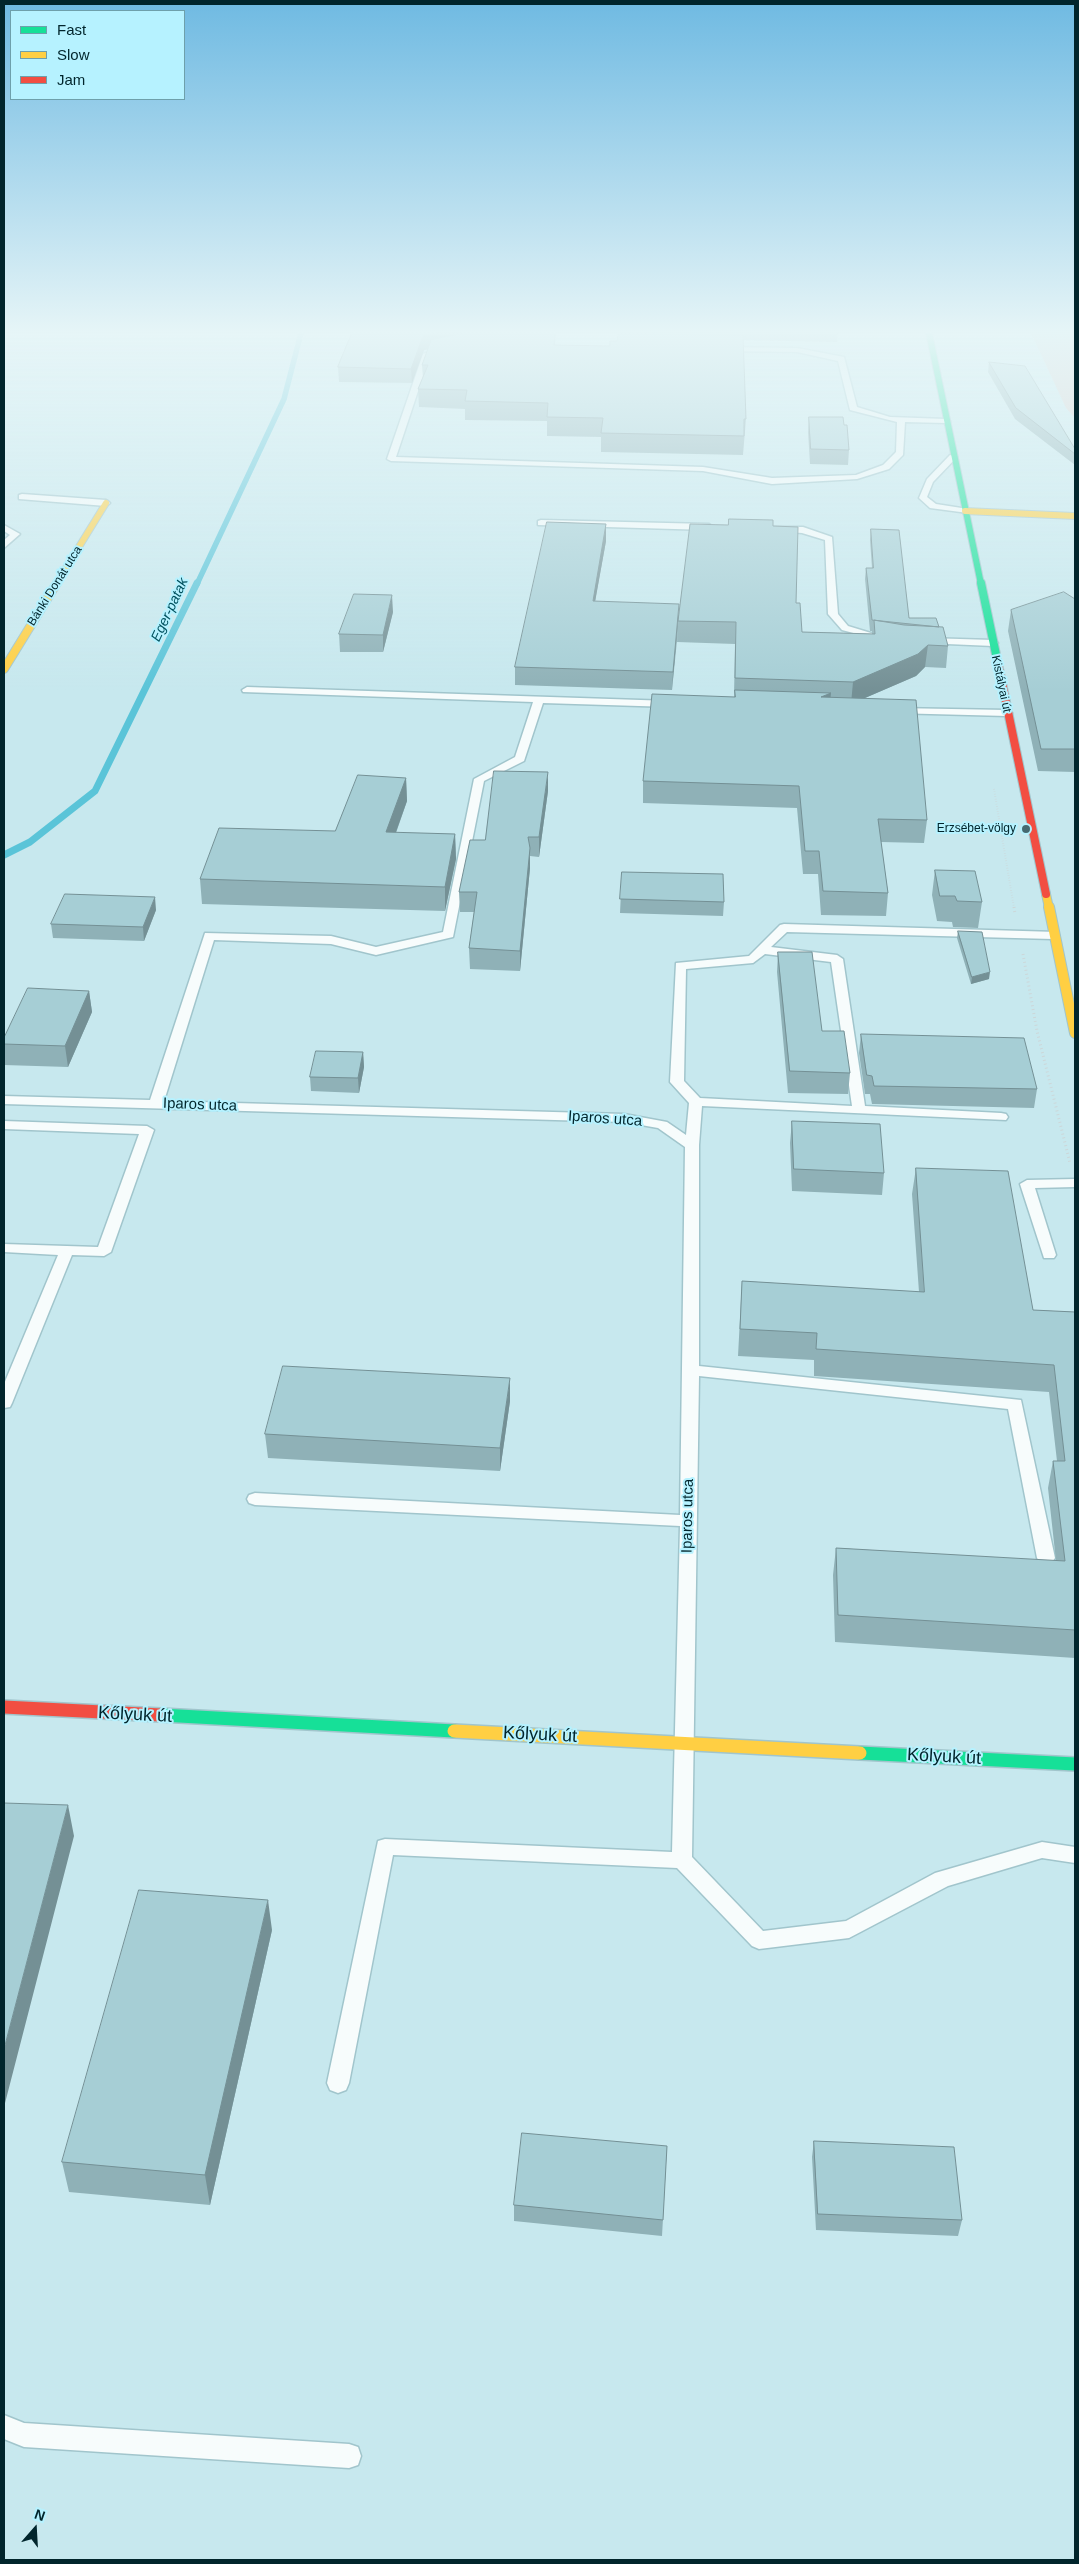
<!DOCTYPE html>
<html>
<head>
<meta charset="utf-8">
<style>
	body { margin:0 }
	#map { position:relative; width:1079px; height:2564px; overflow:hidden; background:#c7e8ee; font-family:Arial,sans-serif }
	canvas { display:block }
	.frame { position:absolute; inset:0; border:5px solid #01252c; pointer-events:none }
	.legend { position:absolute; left:10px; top:10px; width:175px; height:90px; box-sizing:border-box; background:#b6f2ff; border:1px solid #6ea0ab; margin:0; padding:6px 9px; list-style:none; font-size:15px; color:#01252c }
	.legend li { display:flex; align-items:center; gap:10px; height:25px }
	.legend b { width:25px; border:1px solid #6ea0ab }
	.north { position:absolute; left:10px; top:2504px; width:50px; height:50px; -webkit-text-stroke:4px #b6f2ff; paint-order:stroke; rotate:19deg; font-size:14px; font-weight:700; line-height:20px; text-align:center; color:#01252c }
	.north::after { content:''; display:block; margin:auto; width:18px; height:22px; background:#01252c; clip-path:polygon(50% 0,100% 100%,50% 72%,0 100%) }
</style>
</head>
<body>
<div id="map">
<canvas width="1079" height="2564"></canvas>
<div class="frame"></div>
<ul class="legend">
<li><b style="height:6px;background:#16e098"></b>Fast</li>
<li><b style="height:6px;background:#ffcf43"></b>Slow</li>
<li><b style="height:6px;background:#f24e42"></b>Jam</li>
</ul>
<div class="north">N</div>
</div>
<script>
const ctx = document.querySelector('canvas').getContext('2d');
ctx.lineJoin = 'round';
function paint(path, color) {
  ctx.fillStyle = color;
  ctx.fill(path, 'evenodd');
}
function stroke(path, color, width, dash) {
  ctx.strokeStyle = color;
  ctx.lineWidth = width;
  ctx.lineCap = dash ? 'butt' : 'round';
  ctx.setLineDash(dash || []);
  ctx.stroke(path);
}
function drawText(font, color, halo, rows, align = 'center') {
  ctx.font = font + ' Arial,sans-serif';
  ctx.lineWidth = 4;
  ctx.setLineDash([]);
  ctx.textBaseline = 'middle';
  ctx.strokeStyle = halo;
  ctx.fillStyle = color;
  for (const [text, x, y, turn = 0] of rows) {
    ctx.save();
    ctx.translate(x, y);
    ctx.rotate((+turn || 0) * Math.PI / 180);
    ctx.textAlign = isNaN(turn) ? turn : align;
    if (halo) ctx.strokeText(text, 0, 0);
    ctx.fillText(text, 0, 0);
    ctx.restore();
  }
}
paint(new Path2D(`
	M1031 333H1075V418L1066 408Z`), '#dfccc8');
stroke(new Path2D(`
	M197 584 284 399 301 333`), '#5ac4d8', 5.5);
stroke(new Path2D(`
	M4 855 30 842 95 791 197 583`), '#5ac4d8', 7);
const lane = new Path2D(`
	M723 347 797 348 844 357 857 407 890 417 946 419 950 421 946 423 905 422 903 455 889 469 857 479 772 484 703 471 391 461 387 459 423 354 431 351 435 353 430 355 396 457 703 467 772 478 856 475 883 465 896 452 897 422 850 410 838 361 797 352 720 351Z
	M950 455 957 457 933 482 927 497 936 504 968 509V513L930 508 919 498 927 479Z
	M22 494 106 500 110 503 106 506 19 499V495Z
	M541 520 709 524 713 527 709 530 538 525V521Z
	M4 525 20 534 4 548V540L10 535 4 531Z
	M774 527H803L832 537 838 614 848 626 884 637V641L842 630 828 614 825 540 802 533 774 531Z
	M927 638 993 640 998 643 993 646 924 643 922 641Z
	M247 687 671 701 676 704 671 707 543 703 524 761 484 781 453 937 376 955 331 944 214 940 164 1101 624 1114 667 1122 686 1135 689 1103 670 1082 676 963 749 956 780 925 784 924 1057 932 1059 935 1053 939 787 932 771 947 837 955 843 959 865 1106 1001 1113 1006 1114 1008 1117 1006 1120 702 1106 699 1145V1366L1021 1400 1055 1558 1052 1562 1046 1564 1040 1562 1037 1558 1008 1409 699 1376 692 1857 763 1931 846 1921 935 1873 1042 1842 1075 1847V1863L1042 1858 948 1886 849 1938 759 1949 752 1946 677 1868 393 1855 349 2083 346 2090 338 2093 330 2090 327 2083 378 1841 385 1839 672 1852 680 1526 255 1505 249 1503 247 1499 249 1495 255 1493 680 1515 685 1147 658 1128 624 1122 4 1104V1096L150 1100 205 933 331 936 376 947 443 932 474 779 515 757 533 702 243 692 242 690ZM765 954 831 962 852 1106 700 1098 684 1081 686 969 753 963Z
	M896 708 1007 710 1012 713 1007 716 892 713 891 711Z
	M4 1121 147 1126 154 1130 111 1252 104 1256 72 1255 12 1403 10 1407 4 1408V1384L58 1255 4 1252V1244L98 1247 139 1134 4 1129Z
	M1075 1179V1187L1035 1188 1056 1255 1054 1258H1044L1020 1184 1027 1180Z
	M4 2415 24 2423 349 2444 358 2447 361 2456 358 2465 349 2468 24 2447 4 2439Z`);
const fastFar2 = new Path2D(`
	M929 333 981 584`);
const fastFar1 = new Path2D(`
	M981 583 997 659`);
const fast = new Path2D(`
	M161 1715 454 1731
	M860 1753 1075 1764`);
const slowFar3 = new Path2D(`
	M965 511 1075 516
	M56 584 106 503`);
const slowFar2 = new Path2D(`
	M4 669 57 583
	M1046 894 1049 908`);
const slowFar1 = new Path2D(`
	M1049 907 1075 1033`);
const slow = new Path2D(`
	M454 1731 860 1753`);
const jamFar1 = new Path2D(`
	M997 659 1046 894`);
const jam = new Path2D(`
	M4 1707 161 1715`);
stroke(lane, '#a1c5cc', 3);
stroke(fastFar2, '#a1c5cc', 8);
stroke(fastFar1, '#a1c5cc', 10);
stroke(fast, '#a1c5cc', 16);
stroke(slowFar3, '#a1c5cc', 8);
stroke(slowFar2, '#a1c5cc', 10);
stroke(slowFar1, '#a1c5cc', 12);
stroke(slow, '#a1c5cc', 16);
stroke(jamFar1, '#a1c5cc', 10);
stroke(jam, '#a1c5cc', 16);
stroke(new Path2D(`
	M994 789 1014 908`), '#ccd7d9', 2, [0.5, 2]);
stroke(new Path2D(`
	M1014 907 1015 914
	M1023 954 1037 1031 1070 1163`), '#ccd7d9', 3, [1, 3]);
paint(lane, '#f7fcfc');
stroke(fastFar2, '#16e098', 6);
stroke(fastFar1, '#16e098', 8);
stroke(fast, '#16e098', 13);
stroke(slowFar3, '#ffcf43', 6);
stroke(slowFar2, '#ffcf43', 8);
stroke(slowFar1, '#ffcf43', 10);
stroke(slow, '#ffcf43', 13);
stroke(jamFar1, '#f24e42', 8);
stroke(jam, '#f24e42', 13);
paint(new Path2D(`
	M352 333H556L555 345 610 346 617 341 619 333H838L837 342 743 340 746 419 743 455 601 452V437L547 436V421L465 420V409L419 407 418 389 423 378 422 365 428 349 424 350 412 383 339 382 338 367Z
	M989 362 1075 449V465L1015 419 988 372Z
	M809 417 844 425 849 450 848 465 810 464 808 432Z
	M606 524V541L595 601 679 615 728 525 773 526 796 603 802 632 872 634V631H870L865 579 866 568H872L870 540 871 529 909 618 939 627 948 646 946 668 925 667 916 676 865 698 927 820 924 843 881 842 888 893 886 916 821 915 818 874H803L797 808 643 803V781L734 697 735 644 677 642 678 631 672 690 515 685V667Z
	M1075 599V772L1038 771 1008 631 1011 610Z
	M393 612 383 652H340L339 634Z
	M406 778 407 801 396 833 455 834 456 859 445 911 202 904 200 879 335 831Z
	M548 791 539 857 530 856V868L520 971 470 969 469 948 474 912H460L459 892 485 840Z
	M935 870 982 902 978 928 953 927 952 922 937 921 932 895Z
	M622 872 724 902 723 916 620 913Z
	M156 910 144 941 53 938 51 924Z
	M958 931 989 979 971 984 957 938Z
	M778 952 822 1031 850 1073 848 1094 788 1093 777 972Z
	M89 991 92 1012 68 1067 4 1065V1038Z
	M861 1034 1037 1089 1034 1108 872 1104 870 1094H865L859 1053Z
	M363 1052 364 1067 359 1093 311 1091 310 1077Z
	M792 1121 884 1173 882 1195 792 1191 790 1143Z
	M916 1168 1033 1310 1075 1312V1658L835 1642 833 1575 836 1548 1056 1561 1048 1488 1053 1461H1057L1049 1392 814 1376V1360L738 1356 742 1281 919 1292 912 1194Z
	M510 1401 500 1471 268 1458 265 1434Z
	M272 1930 210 2205 69 2192 62 2162Z
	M814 2141 962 2220 958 2236 816 2230 812 2157Z
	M667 2146 662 2236 514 2221V2205Z`), '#8fb1b7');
paint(new Path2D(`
	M438 333H470V342L424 350 412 383 411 369 423 336Z
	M606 524V541L592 619 593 601Z
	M392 595 393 612 383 652V635Z
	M679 604 678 621 672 690 673 672Z
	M928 645 925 667 916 676 851 704 853 682Z
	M831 693 829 714 821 697Z
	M548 772V791L539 857V837Z
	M406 778 407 801 387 857 386 832Z
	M455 834 456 859 445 911V887Z
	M530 848V868L520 971V951Z
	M155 897 156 910 144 941 143 927Z
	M990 972 989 979 971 984 972 977Z
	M89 991 92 1012 68 1067 65 1046Z
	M363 1052 364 1067 359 1093 358 1078Z
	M510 1378V1401L500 1471V1448Z
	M68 1805 74 1836 4 2107V2049Z
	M268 1900 272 1930 210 2205 205 2175Z`), '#749095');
const building = new Path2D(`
	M352 333H438L423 336 411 369 338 367Z
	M464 333H555L554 345 610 346V341H617L618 334 743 335 746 419H744V436L601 433 603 418 547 417 548 403 465 401 467 390 418 389 428 365H422L431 340Z
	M989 362 1025 366 1075 449V454L1016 408Z
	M809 417H843L844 425H847L849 450 811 449Z
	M729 519 773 520V526L798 527 796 603H800L802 632 875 634 874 620 904 625 943 627 948 646 928 645 918 654 853 682 735 678 736 622 678 621 690 524 728 525Z
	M547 522 606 524 593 601 679 604 673 672 515 667Z
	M871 529 899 530 909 618H936L939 627 872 620 866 568H873Z
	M1064 592 1075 599V749H1041L1011 610Z
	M354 594 392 595 383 635 339 634Z
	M735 690 831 693 821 697 916 700 927 820 878 819 888 893 823 891 819 851H805L799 786 643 781 652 694 735 697Z
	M494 771 548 772 539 837H528L530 848 520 951 469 948 477 892H459L470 840H485Z
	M358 775 406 778 386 832 455 834 445 887 200 879 219 828 335 831Z
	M935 870 975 871 982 902 957 901 955 896H940Z
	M622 872 723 874 724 902 620 899Z
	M65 894 155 897 143 927 51 924Z
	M958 931 982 932 990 972 972 977Z
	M778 952H812L822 1031H844L850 1073 790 1071Z
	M28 988 89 991 65 1046 4 1044V1038Z
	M861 1034 1024 1038 1037 1089 874 1086 872 1076 867 1075Z
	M316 1051 363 1052 358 1078 310 1077Z
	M792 1121 880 1124 884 1173 794 1169Z
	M916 1168 1008 1171 1033 1310 1075 1312V1630L838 1615 836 1548 1065 1561 1053 1461H1065L1054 1365 816 1349 817 1333 740 1329 742 1281 924 1292Z
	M283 1366 510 1378 500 1448 265 1434Z
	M4 1803 68 1805 4 2049Z
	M139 1890 268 1900 205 2175 62 2162Z
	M522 2133 667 2146 663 2220 514 2205Z
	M814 2141 954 2147 962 2220 818 2214Z`);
paint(building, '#a6ced5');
stroke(building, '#749095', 1);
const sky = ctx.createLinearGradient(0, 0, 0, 692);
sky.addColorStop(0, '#6fbae2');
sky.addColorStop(0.48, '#e6f5f7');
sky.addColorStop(1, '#e6f5f700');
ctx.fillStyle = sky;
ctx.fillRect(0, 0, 1079, 692);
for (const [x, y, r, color] of [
	[1026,829,5,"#466970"]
]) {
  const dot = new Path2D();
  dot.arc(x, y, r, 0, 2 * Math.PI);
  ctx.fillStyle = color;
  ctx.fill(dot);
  stroke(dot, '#b6f2ff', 2);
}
drawText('12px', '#01252c', '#b6f2ff', [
	["Bánki Donát utca",55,586,-58],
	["Kistályai út",1001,684,78]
]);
drawText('12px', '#01252c', '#b6f2ff', [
	["Erzsébet-völgy",1016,829]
], 'right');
drawText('italic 14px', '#00515e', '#b6f2ff', [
	["Eger-patak",170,610,-65]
]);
drawText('15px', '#01252c', '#b6f2ff', [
	["Iparos utca",200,1105,2],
	["Iparos utca",605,1119,4],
	["Iparos utca",688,1516,-89]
]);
drawText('18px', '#01252c', '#b6f2ff', [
	["Kőlyuk út",135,1715,3],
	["Kőlyuk út",540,1735,3],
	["Kőlyuk út",944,1757,3]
]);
</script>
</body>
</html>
